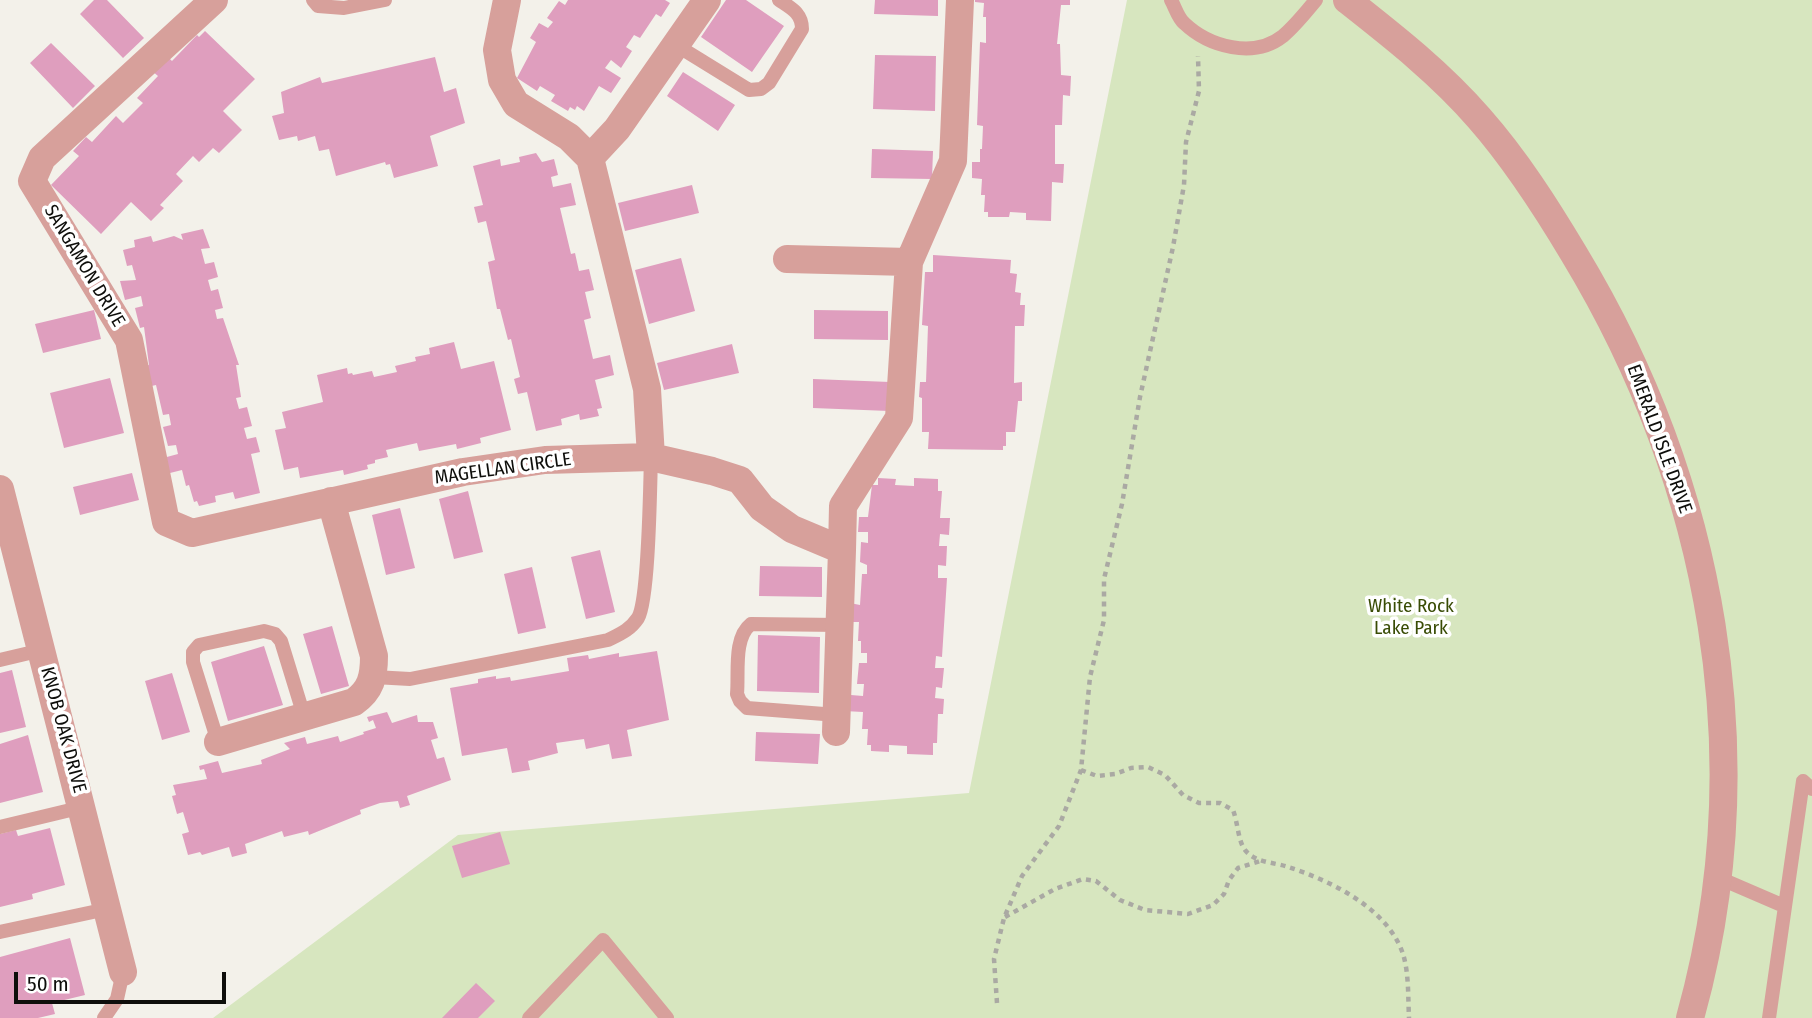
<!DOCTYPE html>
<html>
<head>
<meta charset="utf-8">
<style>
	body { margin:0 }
	#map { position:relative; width:1812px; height:1018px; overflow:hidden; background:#f3f1ea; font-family:"Fira Sans Condensed",sans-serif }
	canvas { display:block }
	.scale { position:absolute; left:14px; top:972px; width:212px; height:32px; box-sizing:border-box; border:4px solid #0e0e0b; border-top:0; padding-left:9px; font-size:21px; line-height:24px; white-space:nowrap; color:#0e0e0b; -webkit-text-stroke:5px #fff; paint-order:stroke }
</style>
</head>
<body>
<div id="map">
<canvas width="1812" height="1018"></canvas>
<div class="scale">50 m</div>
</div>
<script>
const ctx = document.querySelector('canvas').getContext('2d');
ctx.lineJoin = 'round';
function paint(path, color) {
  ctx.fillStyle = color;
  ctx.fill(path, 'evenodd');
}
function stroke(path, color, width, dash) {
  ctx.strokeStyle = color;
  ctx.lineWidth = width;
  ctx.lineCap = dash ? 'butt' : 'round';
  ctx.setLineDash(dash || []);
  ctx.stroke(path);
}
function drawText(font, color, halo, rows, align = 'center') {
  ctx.font = font + ' "Fira Sans Condensed",sans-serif';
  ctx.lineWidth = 7;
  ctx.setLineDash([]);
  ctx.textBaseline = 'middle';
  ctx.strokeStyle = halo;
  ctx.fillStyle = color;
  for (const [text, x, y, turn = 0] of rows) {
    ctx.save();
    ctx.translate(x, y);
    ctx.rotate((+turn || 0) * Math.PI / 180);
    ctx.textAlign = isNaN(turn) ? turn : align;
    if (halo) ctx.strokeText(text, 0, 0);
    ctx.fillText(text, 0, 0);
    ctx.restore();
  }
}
paint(new Path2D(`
	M1127 0H1812V1018H213L458 835 969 793Z`), '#d7e6bf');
paint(new Path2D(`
	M94 0H107L144 38 123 58 80 14Z
	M568 0H665L670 3 661 17 656 14 640 38 634 35 626 47 632 51 621 68 611 60 605 68 621 78 611 93 599 86 584 111 577 106 575 110 570 107 568 111 551 101 555 95 540 86 537 91 517 78 536 42 530 38 539 23 548 28 553 22 547 18 559 1 565 5Z
	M726 0H746L784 26 752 72 701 37Z
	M875 0H938V16L874 14Z
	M975 0H1070V5H1061L1057 44H1060L1061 75 1071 76 1070 96 1063 95 1062 125H1055V164H1064L1063 183 1052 182 1051 221 1026 220V213L1010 212 1009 217H988V212H984L985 195H981L982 179 972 178V162H980V149H982L983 126 977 125 980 42 986 43V17H983L984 3 975 2Z
	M205 31 255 79 223 111 242 130 219 153 213 148 199 162 193 156 176 174 183 181 160 205 164 208 151 221 131 202 101 234 51 185 79 156 73 151 86 137 92 142 116 116 123 123 143 103 137 98 158 76 152 71 167 56 172 61 197 35 199 37Z
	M51 43 95 86 73 108 30 63Z
	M875 55 936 56 935 111 873 109Z
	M435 57 444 92 456 88 465 123 430 136 438 166 394 178 390 164 386 165 385 162 336 176 329 149 319 151 315 136 298 141 297 136 279 140 272 116 284 113 281 92 320 77 322 83Z
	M683 72 735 105 718 131 667 96Z
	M872 149 933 151 932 179 871 178Z
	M536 153 542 162 554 159 558 175 551 177 553 187 571 183 576 205 560 208 571 254 575 253 579 271 589 269 594 290 585 292 591 318 584 320 593 359 610 355 614 375 595 380 602 408 597 409 599 416 580 420 579 414 561 419 562 425 536 431 527 392 518 394 514 379 520 377 511 339 508 340 500 309H497L488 262 495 260 486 221 478 223 474 207 483 205 473 166 500 159 501 166 520 162 519 157Z
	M692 185 699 213 625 231 618 203Z
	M203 229 210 248 201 249 205 264 214 262 218 277 208 280 211 291 218 289 223 308 215 310 217 319 223 318 239 365H236L241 397 236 398 239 409 247 407 252 426 244 428 247 439 256 437 260 452 251 454 260 493 235 499 233 492 215 496 216 502 199 506 197 501 194 502 189 485 186 486 182 470 166 474 163 458 178 454 176 445 168 446 163 427 171 425 169 414 163 415 156 385 147 387 142 367 149 365 144 327 140 328 135 308 143 306 141 296 125 300 120 281 136 280 132 265 127 266 123 250 135 247 134 240 151 236 153 242 174 236 183 240 181 234Z
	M933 255 1011 260 1010 273 1017 274 1015 292 1021 293 1020 305H1025L1024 326H1015L1014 383 1022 382V401H1018L1015 432H1006V446H1003V450L928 449 929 432H922V398L919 397 920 382H926L928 326 922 325 925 272H933Z
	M681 258 695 311 649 324 635 270Z
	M94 310 101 339 43 353 35 324Z
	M814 310 888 311V340L814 339Z
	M454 342 461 369 494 361 511 430 480 438 481 443 457 449 456 444 419 451 417 443 386 450 388 457 375 460V463L367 465 368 469 344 475 343 470 300 478 298 467 284 470 275 430 286 428 282 412 323 402 317 375 347 368 348 374 352 373 353 375 372 371 374 377 397 372 395 366 416 361 415 357 430 354 429 348Z
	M732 344 739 373 664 390 657 363Z
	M110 378 124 433 64 448 50 393Z
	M813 379 890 382 889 411 813 408Z
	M132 473 139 500 80 515 73 487Z
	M878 478 896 479 895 485 914 486V478L938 479V491H942L940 518H950L949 535 940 534 939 546H947L946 566 938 565V578H947L942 657 936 656 935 668H944L942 688 936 687 935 698 944 699 943 714H938L937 743H933V755L907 754V746L889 745V752L871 751V745H867L868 729H862L863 712 844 711 851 695 863 696 864 684H857L859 663H867V653H861V641H858L859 622H849L850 603 860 605 862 574H867V565L860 562 861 542 868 543V532H858L859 517H868L872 485H878Z
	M468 491 483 552 454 559 439 499Z
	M400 508 415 568 386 575 372 515Z
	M600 550 615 612 586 619 571 557Z
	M760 566 822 567V597L759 596Z
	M532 567 546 628 518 634 504 574Z
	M332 626 349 686 321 694 303 634Z
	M758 635 820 637 819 693 757 691Z
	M264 646 283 705 228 721 211 662Z
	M657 651 669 720 627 730 632 756 612 759 609 744 586 749 584 739 556 743 558 753 528 761 530 770 512 773 507 748 462 756 450 688 478 683V679L496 676V679L510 677 511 681 569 671 567 658 588 655 589 659 619 653V657Z
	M12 670 26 727 0 733V673Z
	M172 673 190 732 162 740 145 681Z
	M387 712 392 723 417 715 418 722H433L438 738 431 740 437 759 444 757 451 780 407 796 410 805 400 808 398 801 380 803 360 810 361 814 309 835 308 831 284 837 282 831 245 844 247 853 232 857 229 847 202 855 200 852 188 855 182 834 189 832 183 812 177 814 172 796 176 795 173 785 207 779 204 769 200 770 199 766 218 761 222 773 262 764 261 760 290 749 284 743 305 737 307 744 338 736 340 742 364 734 363 732 376 728 373 720 369 722 367 717Z
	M756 732 820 734 818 764 755 761Z
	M28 735 43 792 0 803V744Z
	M50 828 65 885 32 894 33 899 0 907V834L16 830 18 836Z
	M500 832 510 864 462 878 452 846Z
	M70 938 85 995 52 1003 55 1014 38 1018H0V957Z
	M476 983 495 1001 478 1018H442Z`), '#df9ebe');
stroke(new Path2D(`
	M1081 770 1097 776 1115 774 1131 768 1148 767 1165 775 1183 795 1199 803H1220L1233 810C1238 823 1238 841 1245 850 1255 863 1274 862 1288 867 1332 881 1388 909 1403 954 1409 973 1408 998 1409 1018
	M1005 917 1055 889 1083 879 1096 881 1120 900 1145 910 1188 914 1213 905 1224 894 1229 880 1238 868 1260 861
	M997 1003 994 959 1004 918 1022 876 1059 826 1081 770 1090 677 1104 620V579L1122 504 1140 397 1173 247 1184 185 1186 142 1199 91 1198 56`), '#aaa9a3', 4.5, [5, 5]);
stroke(new Path2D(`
	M313 0 318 6 344 8 385 0
	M1171 0C1175 7 1178 18 1184 23 1209 47 1254 59 1283 36 1295 26 1306 12 1316 0
	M676 45 749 90 761 89 769 83 802 29C802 13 791 8 779 0
	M0 660 42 650
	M374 677 410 679 608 640C620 634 630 630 638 618 649 599 650 486 651 457
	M837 715 747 708 740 701 737 694C739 673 733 638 751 624L840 625
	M218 742 193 662V652L199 645 264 631 275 634 281 641 304 716
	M0 827 83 807
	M1719 878 1784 906
	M0 932 107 909
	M104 1018 117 999 123 972
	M529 1018 603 940 667 1018
	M1769 1018 1803 781 1812 789`), '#d7a09b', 14);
stroke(new Path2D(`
	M214 0 42 158 32 181 129 340 166 522 192 533 463 472 545 460 651 457 647 389 590 158 569 137 516 104 502 80 497 50 507 0
	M1347 0C1394 37 1440 73 1479 118 1516 160 1546 207 1574 254 1713 484 1763 758 1690 1018
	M590 158 617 129 707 0
	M787 259 909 262
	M651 457 712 471 740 480 762 508 792 529 842 550 836 732
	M0 489 123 972
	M842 550 843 506 899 418 909 262 953 161 960 0
	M218 742 354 702C371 690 374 677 374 656L331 501`), '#d7a09b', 28);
drawText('19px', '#0e0e0b', '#fff', [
	["SANGAMON DRIVE",84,266,59],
	["EMERALD ISLE DRIVE",1659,439,70],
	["MAGELLAN CIRCLE",503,469,-8],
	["KNOB OAK DRIVE",63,730,75]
]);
drawText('19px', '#394c05', '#fff', [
	["White Rock",1411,607],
	["Lake Park",1411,629]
]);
</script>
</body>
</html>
